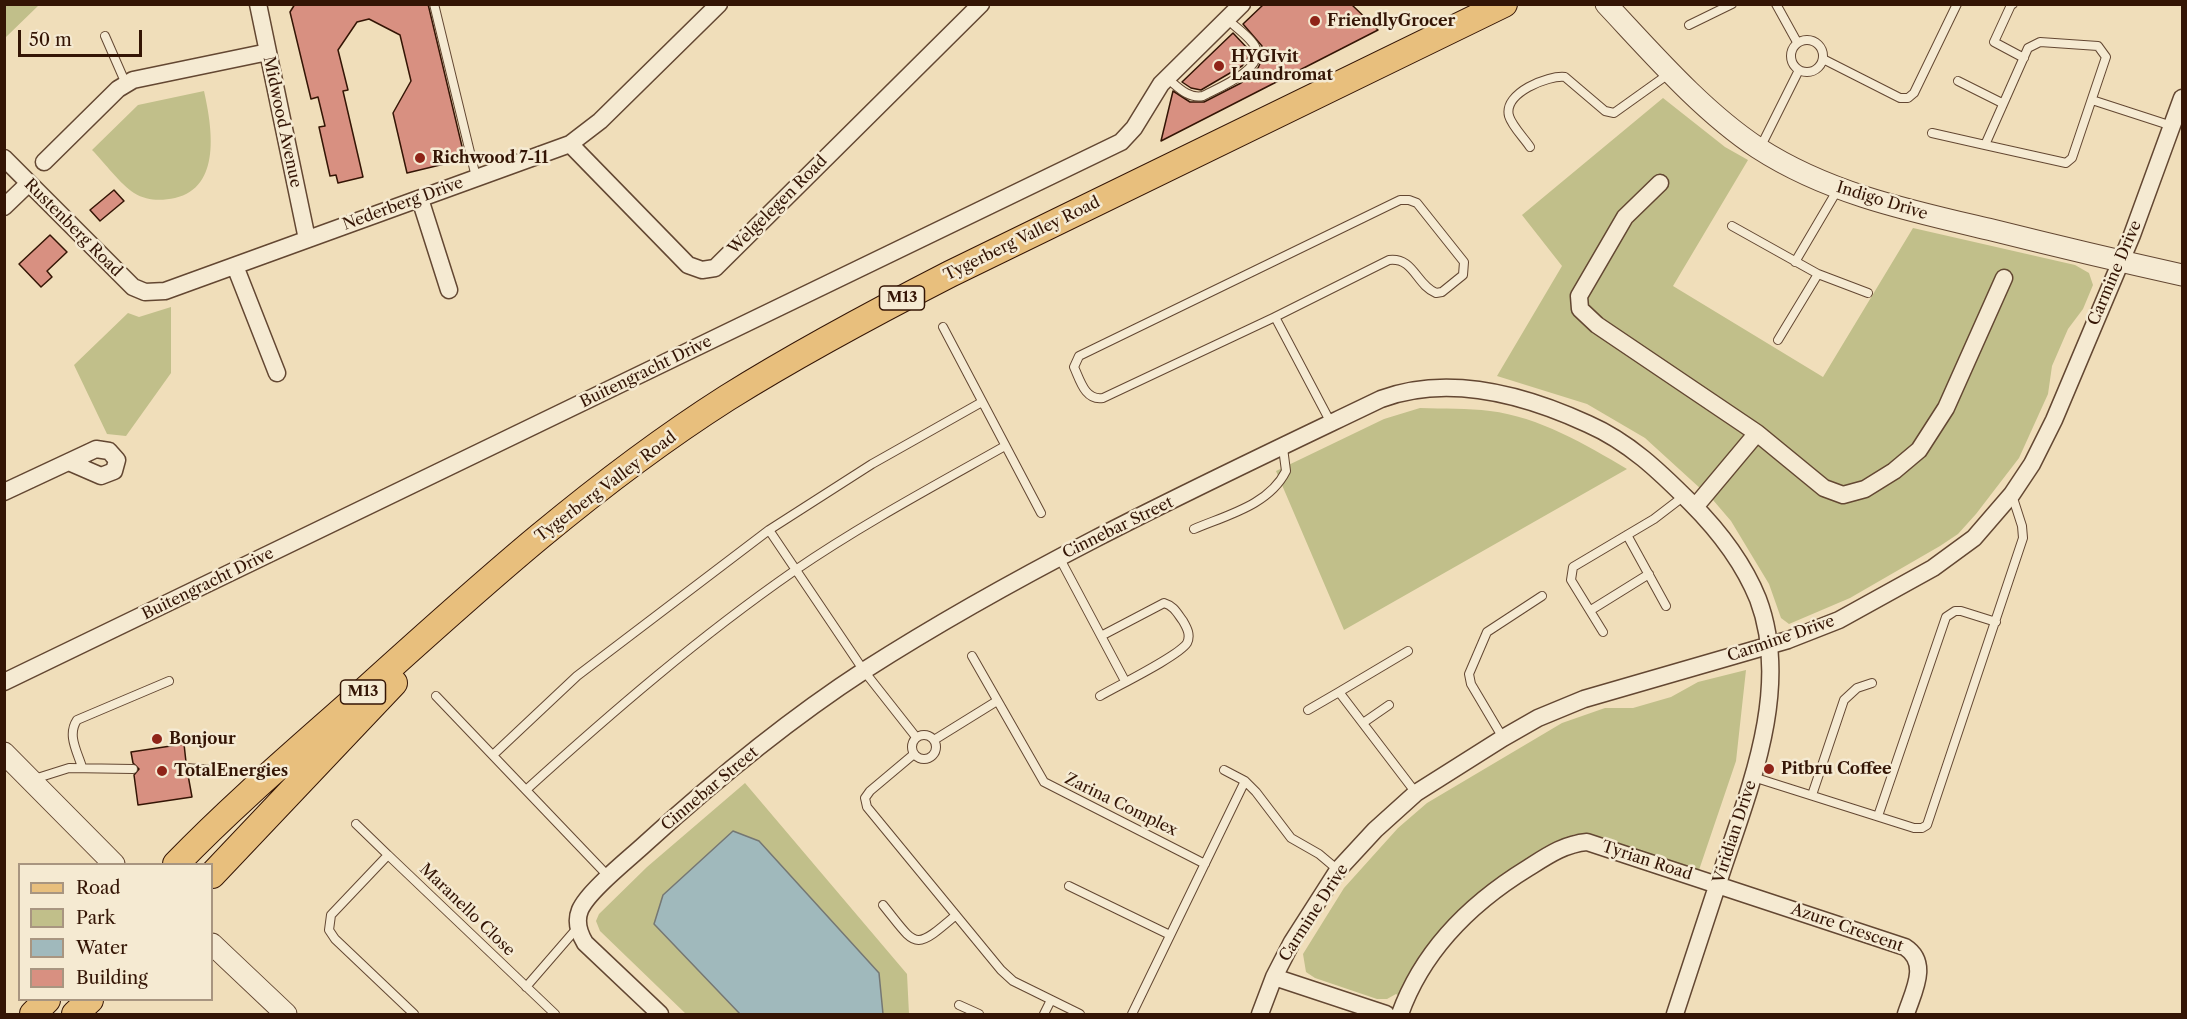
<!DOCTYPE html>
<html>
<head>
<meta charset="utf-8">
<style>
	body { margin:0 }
	#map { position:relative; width:2187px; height:1019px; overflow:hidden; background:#f0deba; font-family:"Libre Caslon Text",serif }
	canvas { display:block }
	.frame { position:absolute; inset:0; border:6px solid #341505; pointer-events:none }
	.legend { position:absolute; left:18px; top:863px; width:195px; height:138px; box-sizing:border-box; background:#f5ead2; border:2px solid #a89580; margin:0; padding:8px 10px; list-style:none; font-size:18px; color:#341505 }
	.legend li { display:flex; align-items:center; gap:12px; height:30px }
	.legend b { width:30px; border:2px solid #a89580 }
	.scale { position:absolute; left:18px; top:30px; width:124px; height:27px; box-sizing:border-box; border:3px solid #341505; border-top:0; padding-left:8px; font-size:18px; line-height:21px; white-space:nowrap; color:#341505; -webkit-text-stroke:4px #f5ead2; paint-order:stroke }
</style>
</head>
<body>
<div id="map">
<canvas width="2187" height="1019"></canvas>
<div class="frame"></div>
<ul class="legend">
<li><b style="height:8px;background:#e8bf7d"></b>Road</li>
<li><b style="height:16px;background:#c1bf8a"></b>Park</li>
<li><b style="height:16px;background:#a0b9bc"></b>Water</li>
<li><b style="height:16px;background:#d89081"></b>Building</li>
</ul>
<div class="scale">50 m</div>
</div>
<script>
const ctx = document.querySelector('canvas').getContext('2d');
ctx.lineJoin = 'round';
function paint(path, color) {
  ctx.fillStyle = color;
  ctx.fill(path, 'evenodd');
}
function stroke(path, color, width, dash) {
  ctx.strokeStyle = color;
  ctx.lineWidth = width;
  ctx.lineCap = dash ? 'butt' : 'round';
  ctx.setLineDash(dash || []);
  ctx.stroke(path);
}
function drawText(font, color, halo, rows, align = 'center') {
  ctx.font = font + ' "Libre Caslon Text",serif';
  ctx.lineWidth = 5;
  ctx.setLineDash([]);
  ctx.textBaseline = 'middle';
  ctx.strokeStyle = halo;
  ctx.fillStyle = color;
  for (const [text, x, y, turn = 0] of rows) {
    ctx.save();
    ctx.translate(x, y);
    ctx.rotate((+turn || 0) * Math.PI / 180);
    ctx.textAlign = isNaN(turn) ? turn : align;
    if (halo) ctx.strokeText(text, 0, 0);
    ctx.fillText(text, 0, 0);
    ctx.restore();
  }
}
paint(new Path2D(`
	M5 4H39V5L5 38Z
	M204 91C212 127 222 187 175 198 161 201 147 201 134 193 121 185 104 162 92 150L138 105Z
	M1663 98 1725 147 1748 160 1673 286 1823 377 1913 228 2075 265 2089 273 2093 285 2083 309 2068 329 2052 366 2048 394 2019 458 1976 514 1958 534 1940 546 1850 598 1789 624 1781 618 1769 584 1731 521 1713 500 1645 438 1587 404 1497 376 1562 266 1522 215Z
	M171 307V373L126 436 107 434 74 365 128 313 139 317Z
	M1420 408C1443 409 1468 408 1490 411 1539 417 1585 444 1627 469L1344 630 1276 471 1384 419Z
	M1746 670 1736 761 1699 870 1590 835 1575 834 1563 839 1479 892 1426 949 1399 996 1396 994 1387 999H1377L1315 978 1306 972 1303 954 1344 888 1398 828 1427 803 1562 723 1605 708H1633L1671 697 1698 682Z
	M745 783 907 974 909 1014H686L600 931 596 921 599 914 647 867Z`), '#c1bf8a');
const water = new Path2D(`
	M733 831 759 841 879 973 883 1014H740L654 924 663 895Z`);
paint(water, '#a0b9bc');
stroke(water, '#757773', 1.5);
const building = new Path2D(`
	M295 4H428L465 159 407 173 393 113 411 81 400 35 369 19 357 22 338 50 348 90 343 91 363 177 338 183 336 175 330 176 319 127 325 126 318 97 311 99 290 12Z
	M1264 4H1351L1378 30 1161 141 1173 91 1190 102H1204L1241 83 1258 68 1263 57 1262 46 1243 24Z
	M1233 33 1250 51 1247 60 1242 66 1201 90 1191 88 1182 82Z
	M114 190 124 201 100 221 90 210Z
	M50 235 67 252 47 271 52 277 41 287 19 264Z
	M184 744 186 762 181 768 183 773 188 775 192 797 138 805 134 775 139 769 133 763 131 752Z`);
paint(building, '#d89081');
stroke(building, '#341505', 1.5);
const service = new Path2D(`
	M434 4 476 177
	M1776 4 1797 42
	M2013 4 2011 5 1994 42 2024 58
	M1689 25 1732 4
	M105 36 126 84
	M1791 56a16 16 0 1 1 32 0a16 16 0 1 1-32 0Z
	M2040 42 2098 46 2106 57 2072 158 2066 163 1985 145 2028 48Z
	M1823 59 1900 98H1908L1914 93 1957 4
	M1167 78C1178 87 1188 99 1203 96 1218 88 1263 70 1256 49 1253 39 1235 27 1227 19
	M1958 81 2002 103
	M2092 100 2172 126
	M1932 133 1985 145
	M1530 147C1524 138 1512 126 1509 116 1503 93 1548 75 1565 77L1605 111 1614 113 1670 73
	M1760 148 1799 70
	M1400 200H1409L1417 203 1464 262 1463 275 1442 292 1436 293C1416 285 1414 257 1389 260L1275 317 1103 398C1085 401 1080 380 1074 367L1079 356Z
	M1732 226 1818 274 1868 293
	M1795 262 1838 189
	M1275 317 1331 423
	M943 327 1041 513
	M1778 340 1818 274
	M1194 529C1227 515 1269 505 1286 471L1283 448
	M769 530 864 671 916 737
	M1627 535 1666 606
	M1059 557 1125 681
	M1591 610 1649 574
	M1603 632 1571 580 1573 567 1654 519 1684 496
	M1408 651 1339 692 1416 793
	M972 656 1044 782 1205 864
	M436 696 609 877
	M1100 696C1117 686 1179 656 1187 643 1191 635 1187 628 1183 621 1177 613 1174 606 1164 603L1101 636
	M1308 710 1339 692
	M1363 723 1389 705
	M912 747a12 12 0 1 1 24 0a12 12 0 1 1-24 0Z
	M1503 738 1471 684 1469 674 1487 632 1542 596
	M934 740 997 701
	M914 754 870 791 865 798 867 807 1001 970 1013 981 1080 1014
	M493 755 577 676 769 530 872 464 982 402
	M82 767C77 751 67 735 77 720L169 681
	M187 768 246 773 259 782
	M1224 770 1245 781 1256 792 1291 838 1319 854 1338 870
	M1753 777 1914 828H1922L1927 825 2023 538 2022 526 2012 495
	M31 780 69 768 133 769
	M526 790C611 713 699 637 794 571 861 525 934 486 1005 446
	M1812 795 1844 700 1857 688 1872 683
	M1878 816 1946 617 1955 611H1961L1996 622
	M356 824 388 855
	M1069 886 1170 935
	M883 905C917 947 913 952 956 915
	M526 987 578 927
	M959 1005 979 1014
	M414 1014 335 939 329 930 331 915 388 855 555 1014
	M1044 1014 1051 1000
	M1132 1014 1245 781`);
const minor = new Path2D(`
	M258 4 307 239
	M570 144 688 265 702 270 715 268 981 4
	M4 158 133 287 145 292 165 291 570 144 600 121 719 4
	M44 162 118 89 133 80 268 52
	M1660 183 1625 217 1579 296 1580 309 1597 325 1757 433 1695 507
	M420 199 449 290
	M4 207 29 183
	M235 266 277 373
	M1757 433 1824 488 1843 495 1865 489 1894 471 1919 450 1946 408 2004 278
	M4 492 96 449 109 451 117 460 114 471 101 476 71 463
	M4 682 1121 142 1134 128 1161 84 1242 4
	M1274 977 1386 1014
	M660 1014 585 943C579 933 575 922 580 910 588 891 630 858 646 843 714 781 788 720 865 670 1029 565 1206 483 1381 399 1448 374 1525 395 1588 424 1629 442 1659 471 1691 503 1719 531 1743 562 1758 599 1791 686 1751 785 1723 868 1707 917 1691 966 1675 1014
	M1260 1014 1274 977 1292 942 1338 870 1375 830 1416 793 1503 738 1538 718 1584 699 1788 640 1839 620 1933 568 1974 538 2012 494 2032 464 2054 420 2132 235 2182 98
	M1400 1014C1423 950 1471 903 1528 868 1547 856 1564 844 1587 842L1905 947C1930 963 1913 992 1906 1014`);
const tertiary = new Path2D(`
	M1606 4C1652 53 1702 111 1758 148 1829 194 1911 211 1992 230 2056 246 2119 261 2182 275
	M4 753 114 864
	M212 944 286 1014`);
const primary = new Path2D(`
	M176 864C235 803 300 748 364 691 479 587 595 482 727 398 799 353 874 313 950 274L1504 4
	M212 875 394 683
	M33 1014 47 1000
	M75 1014 90 1000`);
stroke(service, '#634732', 10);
stroke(minor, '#634732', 19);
stroke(tertiary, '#634732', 23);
stroke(primary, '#341505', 28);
stroke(service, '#f5ead2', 8);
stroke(minor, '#f5ead2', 16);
stroke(tertiary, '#f5ead2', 21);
stroke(primary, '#e8bf7d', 26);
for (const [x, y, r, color] of [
	[1315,21,6,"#8f2418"],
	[1219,66,6,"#8f2418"],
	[420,158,6,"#8f2418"],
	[157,739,6,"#8f2418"],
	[1769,769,6,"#8f2418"],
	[162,771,6,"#8f2418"]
]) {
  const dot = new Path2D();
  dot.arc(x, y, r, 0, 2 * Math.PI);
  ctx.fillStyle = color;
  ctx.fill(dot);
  stroke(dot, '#f5ead2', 2);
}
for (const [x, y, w] of [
	[902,298,45],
	[363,692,45]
]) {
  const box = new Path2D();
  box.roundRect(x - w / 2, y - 12, w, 24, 4.5);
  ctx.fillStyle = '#f5ead2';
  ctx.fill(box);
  stroke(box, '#341505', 1.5);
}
drawText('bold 15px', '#341505', null, [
	["M13",902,298],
	["M13",363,692]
]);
drawText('bold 16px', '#341505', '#f5ead2', [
	["FriendlyGrocer",1327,21],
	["HYGIvit",1231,57],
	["Laundromat",1231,75],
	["Richwood 7-11",432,158],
	["Bonjour",169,739],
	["Pitbru Coffee",1781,769],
	["TotalEnergies",174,771]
], 'left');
drawText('16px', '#341505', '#f5ead2', [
	["Midwood Avenue",282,122,78],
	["Indigo Drive",1882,201,17],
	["Nederberg Drive",403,204,-20],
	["Welgelegen Road",778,205,-45],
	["Rustenberg Road",73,228,45],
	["Tygerberg Valley Road",1022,239,-26],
	["Carmine Drive",2115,273,-67],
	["Buitengracht Drive",646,372,-26],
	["Tygerberg Valley Road",606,487,-37],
	["Cinnebar Street",1118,528,-26],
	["Buitengracht Drive",208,584,-26],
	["Carmine Drive",1781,639,-19],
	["Cinnebar Street",710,789,-40],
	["Zarina Complex",1121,805,26],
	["Viridian Drive",1735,832,-72],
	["Tyrian Road",1647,861,18],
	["Maranello Close",467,910,44],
	["Carmine Drive",1314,913,-57],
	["Azure Crescent",1847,928,19]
]);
</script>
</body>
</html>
